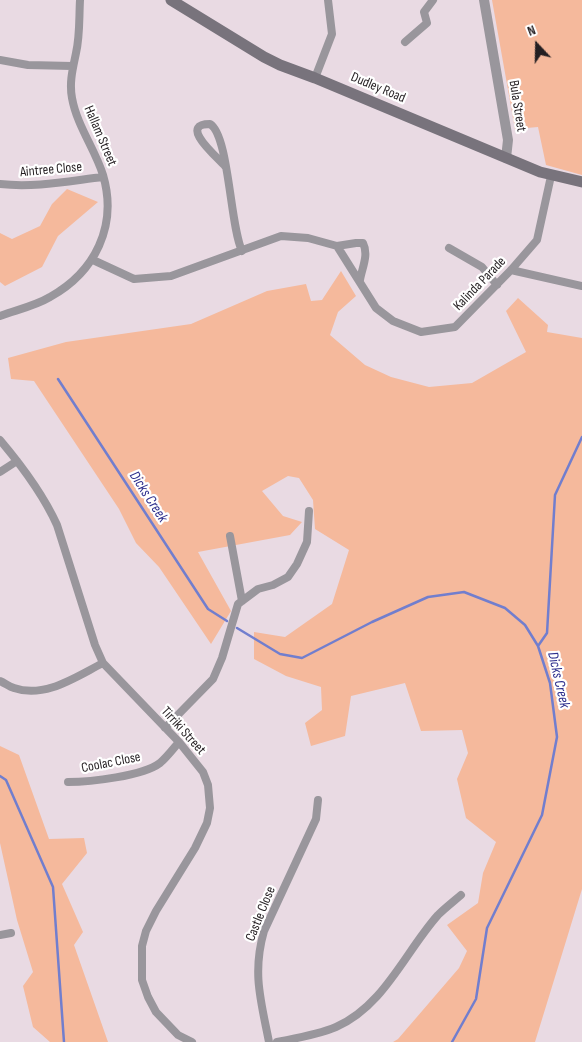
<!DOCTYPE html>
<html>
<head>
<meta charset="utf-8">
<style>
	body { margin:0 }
	#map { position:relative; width:582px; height:1042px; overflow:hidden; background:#e9dae3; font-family:"Sofia Sans Condensed",sans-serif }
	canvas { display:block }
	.north { position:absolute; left:512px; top:20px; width:50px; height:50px; -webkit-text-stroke:4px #fff; paint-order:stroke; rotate:339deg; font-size:14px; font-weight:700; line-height:20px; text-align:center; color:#241f22 }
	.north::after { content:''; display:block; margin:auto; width:18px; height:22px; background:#241f22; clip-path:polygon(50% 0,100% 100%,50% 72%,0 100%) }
</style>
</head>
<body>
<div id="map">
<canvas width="582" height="1042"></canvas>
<div class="north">N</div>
</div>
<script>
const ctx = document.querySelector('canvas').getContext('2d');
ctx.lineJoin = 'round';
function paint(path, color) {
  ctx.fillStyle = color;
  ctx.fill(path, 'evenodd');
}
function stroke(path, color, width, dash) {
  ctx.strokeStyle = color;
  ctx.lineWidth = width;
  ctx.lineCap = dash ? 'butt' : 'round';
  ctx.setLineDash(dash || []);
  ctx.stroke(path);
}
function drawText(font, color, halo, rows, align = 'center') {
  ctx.font = font + ' "Sofia Sans Condensed",sans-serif';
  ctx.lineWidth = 4.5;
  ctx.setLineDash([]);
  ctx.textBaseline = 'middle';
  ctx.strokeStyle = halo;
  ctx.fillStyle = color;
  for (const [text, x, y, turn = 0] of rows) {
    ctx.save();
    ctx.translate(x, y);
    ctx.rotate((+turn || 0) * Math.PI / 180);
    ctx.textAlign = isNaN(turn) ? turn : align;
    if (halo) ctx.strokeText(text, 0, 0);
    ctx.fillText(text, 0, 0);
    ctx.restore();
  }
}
paint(new Path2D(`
	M492 0H582V175L546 165 538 127 515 129Z
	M67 189 98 202 58 236 42 267 5 286 0 282V233L12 239 40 226 52 204Z
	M341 271 356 296 338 312 330 335 365 365 391 377 429 387 472 383 526 352 506 311 518 298 548 325 547 332 582 338V889L535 1042H393L398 1039 459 968 467 951 447 925 478 903 483 873 496 842 466 818 457 779 468 753 462 730 421 731 405 683 351 696 345 736 311 746 305 723 322 710 321 687 286 676 254 659V632L285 637 332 604 349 550 315 529 313 500 299 478 288 476 262 491 283 516 302 522 290 535 198 552 231 611 211 644 159 567 136 543 119 509 34 381 11 379 8 358 66 342 191 324 267 291 306 284 311 301 322 300Z
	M0 746 19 755 49 839 84 838 87 853 62 884 83 932 74 945 108 1042H50L33 1027 23 986 33 972 17 920 0 843Z`), '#f5b99c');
stroke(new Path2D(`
	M58 379 208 609 227 621
	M237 628 280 654 302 658 372 622 428 597 464 592 505 608 525 625 538 646 550 683 557 737 542 815 487 928 476 999 452 1042
	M538 646 547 633 555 495 582 437
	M0 776 6 780 53 887 64 1042`), '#717ece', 2.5);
stroke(new Path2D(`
	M405 42 427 23 424 12 433 0
	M0 60 28 65 72 66
	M315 78 332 34 328 0
	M225 166C218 158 177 124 210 124 229 135 230 226 242 251
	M0 184C34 188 69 181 103 177
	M337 246 356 243H363C369 255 362 268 360 280
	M449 248 482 267 497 285
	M93 260 134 279 171 276 281 236 308 238 337 246 376 308 393 321 421 332 455 327 511 270 537 240 551 176
	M511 270 582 286
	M0 316C16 310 35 306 50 297 95 272 118 226 103 175 95 149 77 126 72 98 69 82 73 68 76 53 80 36 79 18 80 0
	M0 440C22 466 43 494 57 525L95 645 103 663 179 742 203 772 208 785 210 808 207 823 195 848 156 911 146 931 142 946V980L148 997 156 1012 178 1035 192 1042
	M0 472 17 461
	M230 536 242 601
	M0 681C5 683 9 687 14 688 45 699 77 676 103 663
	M165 728 213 679 222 658 238 604 258 589 273 585 288 577 297 564 307 542 309 511
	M68 782C90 782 143 776 160 763 167 757 173 749 179 742
	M0 935 11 933
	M269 1042C261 1001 252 973 264 931L316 819 318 800
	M277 1042C297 1038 317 1035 336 1027 384 1006 405 952 438 915 445 908 454 901 461 895`), '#99969c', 8);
stroke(new Path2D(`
	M484 0 508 140 506 158`), '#99969c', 10);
stroke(new Path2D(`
	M171 0 264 57 280 65 315 78 540 172 582 182`), '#78737c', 11);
drawText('14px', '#241f22', '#fff', [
	["Dudley Road",378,88,23],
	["Bula Street",517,106,81],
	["Hallam Street",100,136,67],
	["Aintree Close",51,170,-5],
	["Kalinda Parade",480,284,-46],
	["Tirriki Street",183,731,48],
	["Coolac Close",111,763,-11],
	["Castle Close",261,914,-68]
]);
drawText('italic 15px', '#2e2f8d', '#fff', [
	["Dicks Creek",148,497,57],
	["Dicks Creek",558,680,77]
]);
</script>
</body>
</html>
